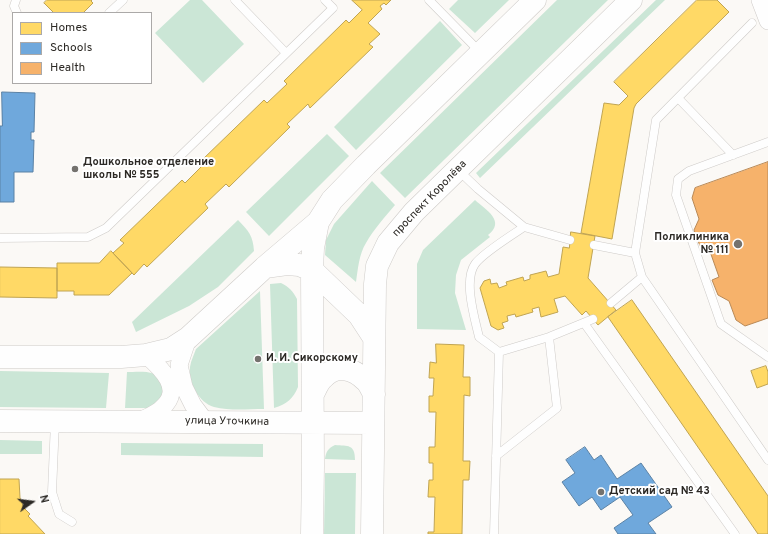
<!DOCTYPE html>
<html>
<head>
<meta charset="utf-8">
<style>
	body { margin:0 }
	#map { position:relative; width:768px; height:534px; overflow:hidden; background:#fbf9f6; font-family:Overpass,sans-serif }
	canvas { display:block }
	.legend { position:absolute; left:12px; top:12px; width:140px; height:72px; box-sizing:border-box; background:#fff; border:1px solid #aba9a8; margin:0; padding:5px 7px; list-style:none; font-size:12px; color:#2c2925 }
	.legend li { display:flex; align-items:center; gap:8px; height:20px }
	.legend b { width:20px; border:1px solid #aba9a8 }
	.north { position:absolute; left:12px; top:482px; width:40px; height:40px; -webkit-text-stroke:3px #fff; paint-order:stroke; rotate:76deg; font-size:11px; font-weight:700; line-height:16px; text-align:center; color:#2c2925 }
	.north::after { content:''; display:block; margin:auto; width:14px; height:18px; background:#2c2925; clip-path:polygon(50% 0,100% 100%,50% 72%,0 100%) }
</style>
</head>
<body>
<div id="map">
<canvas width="768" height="534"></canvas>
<ul class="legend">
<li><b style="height:11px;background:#ffd966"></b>Homes</li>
<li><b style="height:11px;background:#6fa8dc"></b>Schools</li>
<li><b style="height:11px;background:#f6b26b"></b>Health</li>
</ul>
<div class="north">N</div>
</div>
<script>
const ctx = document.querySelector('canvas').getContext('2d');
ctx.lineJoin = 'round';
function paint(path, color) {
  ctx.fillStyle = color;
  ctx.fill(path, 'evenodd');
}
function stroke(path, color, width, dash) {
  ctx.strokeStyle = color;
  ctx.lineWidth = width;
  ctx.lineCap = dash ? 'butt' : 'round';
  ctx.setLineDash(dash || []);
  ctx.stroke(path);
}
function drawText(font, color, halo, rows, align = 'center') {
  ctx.font = font + ' Overpass,sans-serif';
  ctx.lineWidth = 4;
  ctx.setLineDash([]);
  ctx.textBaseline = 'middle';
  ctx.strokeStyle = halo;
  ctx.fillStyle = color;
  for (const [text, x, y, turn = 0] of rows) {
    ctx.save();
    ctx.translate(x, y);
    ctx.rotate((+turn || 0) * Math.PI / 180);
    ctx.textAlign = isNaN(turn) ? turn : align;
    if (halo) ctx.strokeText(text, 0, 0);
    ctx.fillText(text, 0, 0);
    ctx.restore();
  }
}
paint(new Path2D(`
	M190 0H202L244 44 203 83 155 33Z
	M458 0H509L475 33 449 9Z
	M557 0H608L405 198 380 173Z
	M656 0H665L480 178 476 173Z
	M440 21 462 45 356 150 334 127Z
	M327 134 349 156 269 236 246 212Z
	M372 181 395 205C385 217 374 229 366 243 359 254 358 269 356 282L325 255 326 240 334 224Z
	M475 200C486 210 506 221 488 235L490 237 461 260 456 275 455 293 466 330 417 329V264L423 250Z
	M238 220C249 231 253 236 254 251L218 287 189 306 136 332 132 322Z
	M281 283C289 287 293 291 297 299L298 387C293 399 287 404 274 408L270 284Z
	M260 291 264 409C248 409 230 411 214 407 199 403 188 382 190 367 191 360 194 355 196 349Z
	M0 371 109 373 106 408 0 407Z
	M127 372C138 372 158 369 162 382 164 386 163 393 163 398L151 408H125Z
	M0 440 42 441V454H0Z
	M121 443 263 444V457L121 455Z
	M335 445C348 446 355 444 355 460L325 459C326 452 328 448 335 445Z
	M325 473H356L355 534H324Z`), '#cbe6d6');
const homes = new Path2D(`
	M47 0H92L91 1 93 3 83 13H54L44 3Z
	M352 0H391L386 5 384 3 380 6 382 9 368 23 380 34 369 44 373 47 310 108 308 104 287 124 290 127 229 187 226 184 205 204 208 208 147 267 144 264 134 275 113 253 124 243 120 240 182 180 185 183 205 163 202 160 264 100 267 103 287 84 284 81 346 20 349 23 362 10Z
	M697 0H717L729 12 636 104 634 108 612 239 581 233 604 103 619 105 628 96 614 82Z
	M571 232 595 236 588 278 616 310 598 325 586 311 582 315 565 296 554 299 558 312 541 317 539 307 532 309 533 312 516 317 515 314 507 316 508 321 502 323 504 328 498 330 491 326 480 288 484 281 490 279 491 284 497 283 499 288 507 285 506 282 523 277 524 281 530 279V275L546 271 548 277 559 274 563 247 569 248Z
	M111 251 132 273 109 295H74V291H57V263H99Z
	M0 267 57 268V298L0 297Z
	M632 300 768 496V534H758L608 317Z
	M436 344 464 345 463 377H470V396L464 395 463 461H470L469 480H463L462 534H428V532H434L435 497H428L429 480H433V463H429V447H435L436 412H429V396H433L434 378H429L430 362 436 363Z
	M766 366 768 372V384L757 388 751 371Z
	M0 479H19L20 498 24 508 30 514 28 516 45 534H0Z`);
paint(homes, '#ffd966');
stroke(homes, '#c0a452', 1);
const schools = new Path2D(`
	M2 92 35 93 34 132H31V140H34L33 172H14V202H0V126H2Z
	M585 447 594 460 601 455 617 479 641 463 672 507 648 523 656 534H618L614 528 633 515 620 497 601 510 592 497 579 506 562 482 575 473 566 460Z`);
paint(schools, '#6fa8dc');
stroke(schools, '#5b82a5', 1);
const health = new Path2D(`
	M768 162V318L745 326 736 320 729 301 718 295 712 280 719 277 707 243 700 246 694 230 699 219 692 198 695 188Z`);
paint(health, '#f6b26b');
stroke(health, '#b98956', 1);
const lane = new Path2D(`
	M16 0 14 6 17 13
	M235 0 286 53
	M429 0 480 52
	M109 13 123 0
	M752 23 656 120 635 253 642 277 768 460
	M678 98 733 155
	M768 142 689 171 678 179 676 195 721 324 768 357
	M458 170 478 189 524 227 570 240
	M524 227C512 235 483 253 475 264 463 281 475 319 479 337L499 352 549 337 593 319
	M0 238 88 237 106 228 333 8 325 0
	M594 245 635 253
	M611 303 642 277
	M584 323 735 534
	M55 422 52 492 59 514 72 522
	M496 456 557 408 549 337
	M494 534 499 352`);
const street = new Path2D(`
	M760 0 768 21
	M188 338 179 365 184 387 193 405 205 421
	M140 421C147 417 156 414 162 408 184 389 161 368 146 355`);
const secondary = new Path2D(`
	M265 267 287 264 299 265 312 270 359 315 374 338
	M0 357H121L146 355 171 349 188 338 265 267 318 222
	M313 394C316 389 318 382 323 378 336 364 353 368 365 380 369 383 371 389 374 394
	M0 421 373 423
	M312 534 313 466 312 270 313 248 318 222 332 200 366 165 535 0
	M372 534 375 284 377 266 388 243 414 212 631 0`);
stroke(lane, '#cecbc8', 9);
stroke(street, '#cecbc8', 18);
stroke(secondary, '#cecbc8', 23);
stroke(lane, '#fefefe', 8);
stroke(street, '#fefefe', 17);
stroke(secondary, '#fefefe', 22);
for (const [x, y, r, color] of [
	[75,169,4,"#74726e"],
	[738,244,5,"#74726e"],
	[258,359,4,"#74726e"],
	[601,492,4,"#74726e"]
]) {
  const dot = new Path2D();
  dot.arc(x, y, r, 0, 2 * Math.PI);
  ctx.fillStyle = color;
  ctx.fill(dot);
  stroke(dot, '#fff', 1.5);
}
drawText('bold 11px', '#2c2925', '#fff', [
	["Дошкольное отделение",83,163],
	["школы № 555",83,176],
	["Поликлиника",729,238,"right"],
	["№ 111",729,251,"right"],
	["И. И. Сикорскому",266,359],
	["Детский сад № 43",609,492]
], 'left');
drawText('11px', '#2c2925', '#fff', [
	["проспект Королёва",430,199,-46],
	["улица Уточкина",227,422,1]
]);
</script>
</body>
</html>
